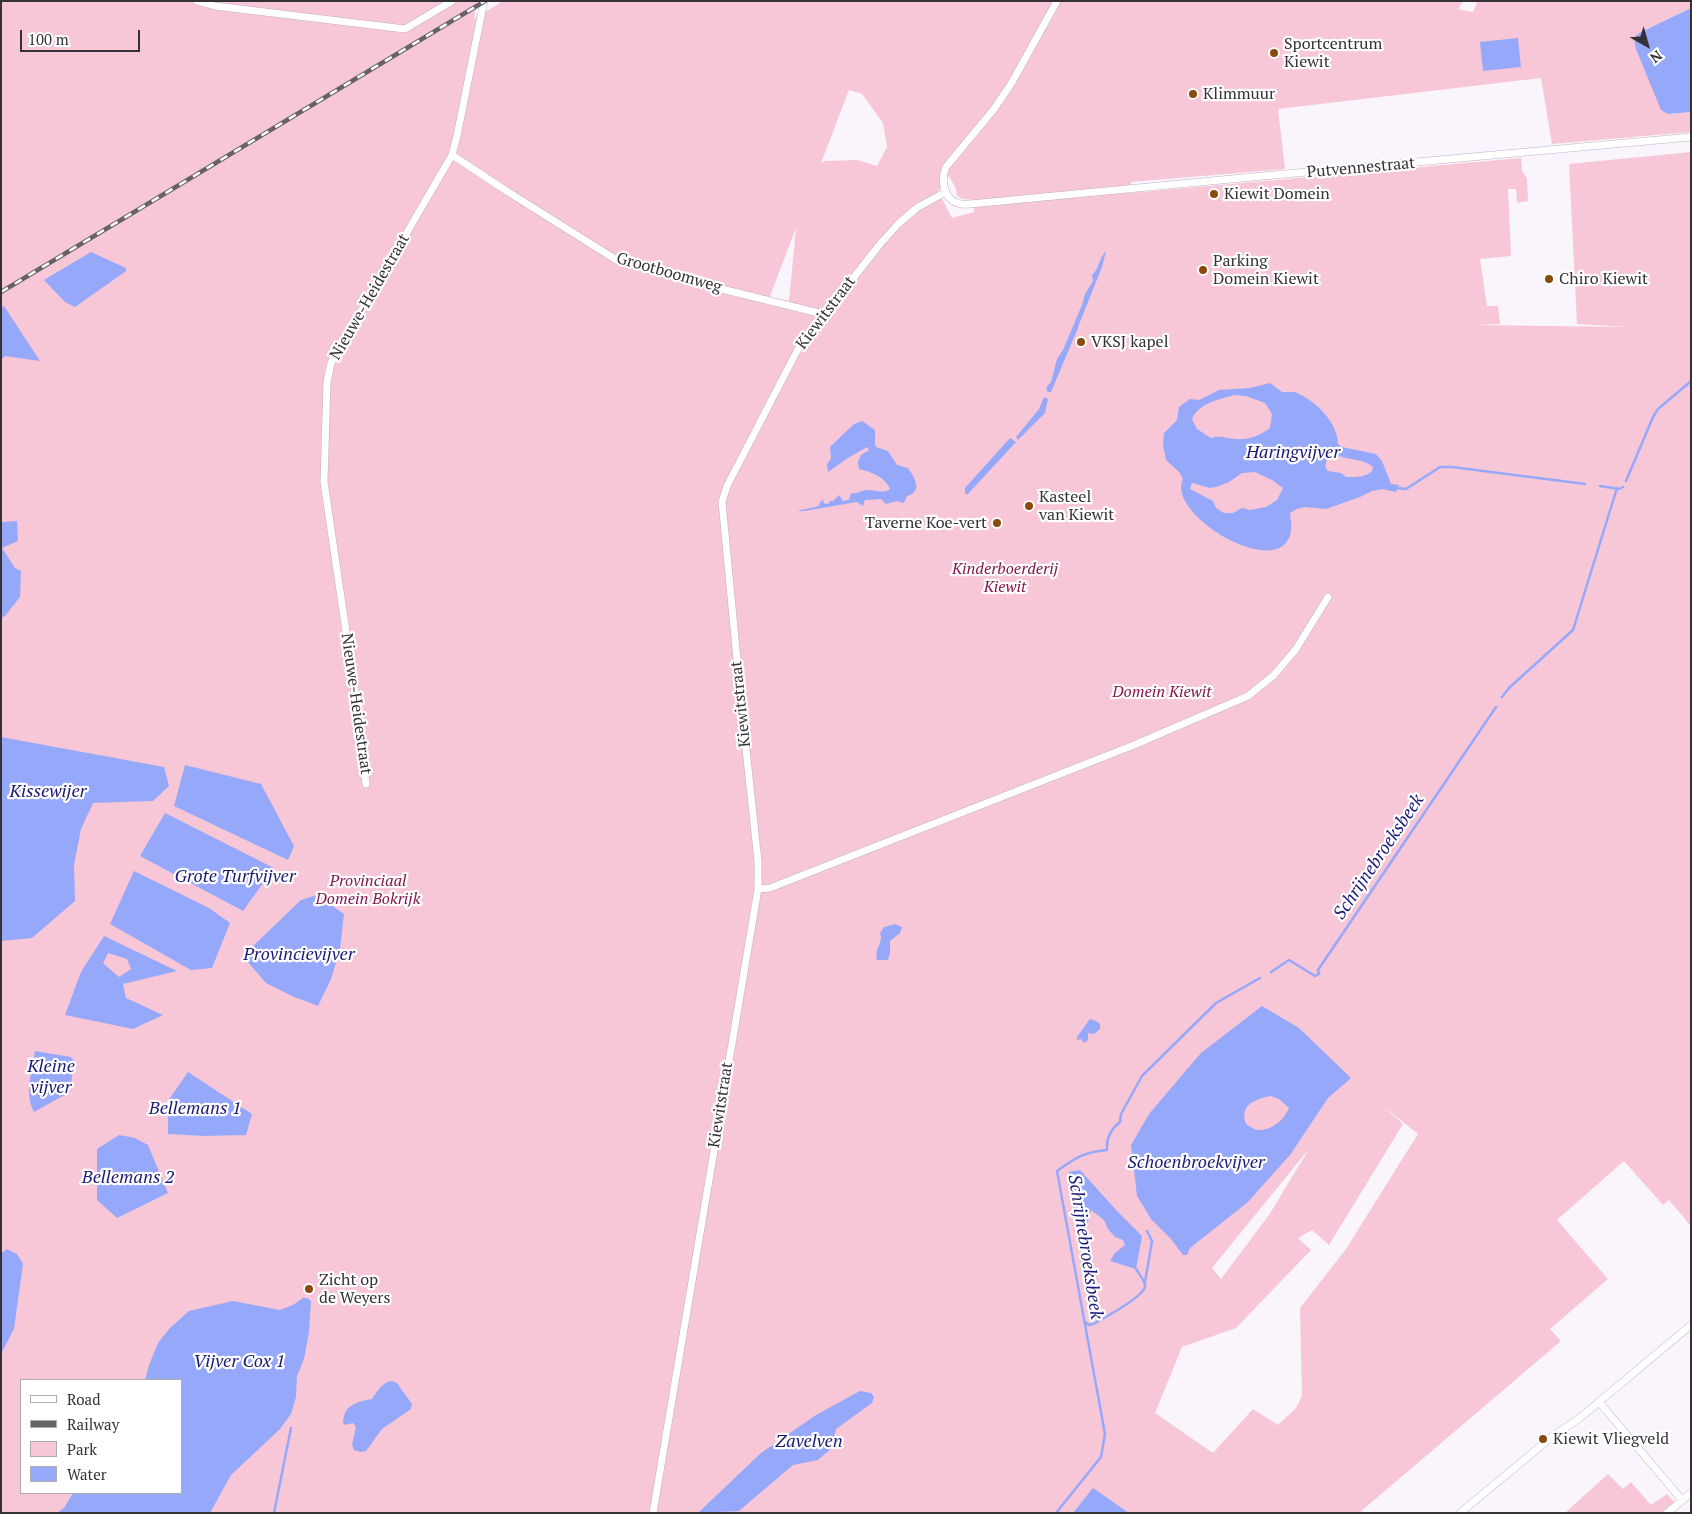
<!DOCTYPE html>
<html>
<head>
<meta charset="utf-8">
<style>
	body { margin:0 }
	#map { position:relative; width:1692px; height:1514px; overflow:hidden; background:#faf4fd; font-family:"PT Serif",serif }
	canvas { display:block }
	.frame { position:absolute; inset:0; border:2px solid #363039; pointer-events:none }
	.legend { position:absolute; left:20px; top:1379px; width:162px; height:115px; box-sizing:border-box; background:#fff; border:1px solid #afacb0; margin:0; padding:6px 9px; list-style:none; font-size:15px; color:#363039 }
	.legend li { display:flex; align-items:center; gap:10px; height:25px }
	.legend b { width:25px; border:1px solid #afacb0 }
	.north { position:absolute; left:1622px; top:20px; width:50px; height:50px; -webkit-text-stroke:4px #fff; paint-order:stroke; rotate:142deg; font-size:14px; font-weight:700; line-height:20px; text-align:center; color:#363039 }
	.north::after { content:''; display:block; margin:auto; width:18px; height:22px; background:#363039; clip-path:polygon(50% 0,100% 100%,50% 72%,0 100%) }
	.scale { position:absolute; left:20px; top:30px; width:120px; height:22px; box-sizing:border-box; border:2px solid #363039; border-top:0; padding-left:6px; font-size:15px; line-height:18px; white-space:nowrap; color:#363039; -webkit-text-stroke:4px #fff; paint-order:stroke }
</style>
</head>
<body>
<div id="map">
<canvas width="1692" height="1514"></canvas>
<div class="frame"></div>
<ul class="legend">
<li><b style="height:6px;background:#fff"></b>Road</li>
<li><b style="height:6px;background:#67616a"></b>Railway</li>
<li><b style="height:14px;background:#f7c7d7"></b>Park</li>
<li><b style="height:14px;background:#96a8fa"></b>Water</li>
</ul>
<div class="north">N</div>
<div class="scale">100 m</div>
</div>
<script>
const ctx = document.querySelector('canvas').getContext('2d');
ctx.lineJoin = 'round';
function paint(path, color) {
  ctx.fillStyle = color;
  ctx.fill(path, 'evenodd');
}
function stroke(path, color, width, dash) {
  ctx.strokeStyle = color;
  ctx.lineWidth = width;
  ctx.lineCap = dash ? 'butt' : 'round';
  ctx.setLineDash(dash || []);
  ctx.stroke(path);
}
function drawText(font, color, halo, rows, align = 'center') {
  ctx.font = font + ' "PT Serif",serif';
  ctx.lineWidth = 4.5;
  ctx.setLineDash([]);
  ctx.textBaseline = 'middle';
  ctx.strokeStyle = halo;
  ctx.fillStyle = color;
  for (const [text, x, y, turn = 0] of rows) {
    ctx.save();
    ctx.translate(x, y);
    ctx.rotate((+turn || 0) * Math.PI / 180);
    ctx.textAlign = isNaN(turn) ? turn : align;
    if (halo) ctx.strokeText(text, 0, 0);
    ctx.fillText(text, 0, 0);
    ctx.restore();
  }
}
paint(new Path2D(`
	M1 1H477L474 19 503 1H1463L1458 9 1473 12 1478 1H1691V8L1639 33 1668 114 1691 112V132L1552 144 1541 78 1278 109 1285 169 1131 182V193L1521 158 1522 170 1527 179 1528 201 1517 203 1516 189H1508L1511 256 1480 259 1487 306H1498L1500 324 1474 325 1629 327 1577 324 1569 164 1691 152V1226L1669 1200 1663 1205 1624 1161 1557 1220 1608 1279 1550 1329 1561 1341 1359 1513H1ZM849 90 862 94 883 123 887 147 877 166 857 160 825 161 821 163ZM949 176 956 189 957 196 963 199 974 200V212L952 218 938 191ZM796 228 789 301 770 297V296ZM1383 1106 1418 1134 1346 1249 1300 1308 1302 1396 1296 1408 1278 1425 1253 1409 1213 1453 1155 1413 1182 1347 1236 1328 1311 1250 1298 1238 1312 1230 1329 1245 1403 1124ZM1309 1149 1269 1215 1221 1279 1212 1268ZM21 1380H181V1493H21Z
	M1608 1474 1623 1489 1631 1482 1651 1505 1667 1494 1674 1502 1662 1513H1567L1566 1512Z`), '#f7c7d7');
paint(new Path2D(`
	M1691 8V112L1668 114 1661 110 1636 49 1634 38 1639 33Z
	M1518 38 1521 67 1483 71 1480 42Z
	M1106 251 1102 267 1078 327V328L1051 392H1048L1046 388 1051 382 1057 359 1063 350 1082 305 1085 294 1093 281 1092 275C1099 269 1099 258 1106 251Z
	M91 252 126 268V271L75 307 65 302 44 280Z
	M4 306 40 361 5 356 1 360V308Z
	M1270 383 1282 392C1287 393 1293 391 1297 393 1316 401 1338 423 1338 444L1342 447 1376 454 1382 461 1391 484 1399 485 1396 492 1382 489 1372 491 1360 497 1326 509 1305 507 1297 509 1290 513C1291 522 1293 532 1288 540 1268 575 1166 513 1183 479L1180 473 1166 460 1163 444 1164 433 1177 420 1179 407 1190 399 1199 400 1219 390 1250 388ZM1234 395 1246 396 1265 403 1272 414 1270 428C1259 436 1249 440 1235 439 1226 438 1220 435 1211 438L1197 429 1192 419C1200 402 1219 400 1234 395ZM1339 456C1350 460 1364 459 1373 467L1372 471C1365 478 1355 477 1346 477L1341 473 1328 471 1325 467 1327 459ZM1255 472 1272 480 1283 488 1277 500 1266 507 1250 510 1242 508 1233 513H1224L1216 508 1213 501 1190 489 1192 483 1210 488 1216 487 1229 482 1242 473Z
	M1044 397 1048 399 1045 413 1018 440 1016 437 1039 409Z
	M862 421 875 430V444L876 447 888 451 897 465 908 468C915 478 923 492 907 496L904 503 897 501 886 504 881 499 865 500 863 506 857 502 804 511H797L819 506 821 501 824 500 823 503 828 504 831 500 832 502 839 495 843 501 849 500 851 493C858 494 862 490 868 490 876 490 883 494 890 489 885 477 872 472 859 469L858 462 861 455 869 450 867 447 848 458 828 472 827 464 831 459 830 447 854 424Z
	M1010 438 1016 442 967 495 965 493V488Z
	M17 521 18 541 2 548 15 568 21 571 20 597 5 616 1 618V522Z
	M1 737 164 767 169 786 153 801 93 803 81 829 74 865 75 901 32 938 1 941Z
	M185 765 261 784 294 846 288 860 174 806Z
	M165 813 274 868 243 911 140 856Z
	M134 871 209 908 230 923 212 968 191 970 110 924Z
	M317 895 344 914 340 949 331 979 318 1006 292 996 266 983 246 960 254 945 301 900Z
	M895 924 902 927 900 933 890 941V953L888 960H877C874 947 884 943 880 933L884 927Z
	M104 936 177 971 123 984 126 998 163 1015 133 1029 65 1015 81 972ZM108 953 127 959 131 969 119 977 103 963Z
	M1262 1006 1299 1028 1351 1078 1328 1098 1290 1155 1248 1202 1190 1248 1187 1255H1183L1171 1239 1151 1219 1137 1196 1131 1145 1149 1114 1201 1053ZM1271 1096 1279 1099 1289 1108C1284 1120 1272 1131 1257 1130 1254 1129 1249 1126 1246 1124 1239 1105 1255 1099 1271 1096Z
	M1090 1019 1096 1021 1100 1024V1029L1094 1034 1088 1033V1040L1084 1043 1081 1039 1077 1040V1037Z
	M35 1051 71 1057 74 1061 70 1092 34 1112C24 1094 32 1070 35 1051Z
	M188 1072 252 1114 246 1135 204 1136 168 1134V1101Z
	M119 1135 135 1138 148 1145 168 1193 117 1218 97 1200V1149Z
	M1080 1170 1118 1212 1142 1236 1136 1269 1110 1261 1115 1253 1125 1245 1123 1240 1115 1237 1108 1229 1104 1220 1091 1210 1086 1228 1078 1225 1067 1178 1069 1172Z
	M7 1249 17 1254 23 1264 14 1329 1 1354V1253Z
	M303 1298H307L311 1301 309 1332 304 1359 297 1376 296 1397 291 1414 280 1429 231 1475 210 1513H57L64 1508 73 1493H181V1380H145L149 1365 158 1343 170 1328 189 1311 233 1301 280 1310 293 1305Z
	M392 1381 397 1383 412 1404 411 1409 382 1429 366 1451 360 1452 354 1450 352 1445 356 1427 353 1423 345 1425 343 1423C344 1405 356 1402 372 1399 377 1392 382 1382 392 1381Z
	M860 1391 871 1393 874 1397 872 1403 836 1429 832 1448 818 1460 793 1465 739 1511 698 1513 761 1453 816 1415Z
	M1093 1488 1129 1513H1073Z`), '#96a8fa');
stroke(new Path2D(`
	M1626 481 1653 417 1658 409 1690 382 1691 379
	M1600 486 1619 489 1623 487
	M1397 488 1406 489 1440 467H1452L1585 484
	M1502 697 1509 688 1573 630 1617 488
	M1271 972 1289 960 1315 976 1319 974 1318 970 1496 707
	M1145 1282 1152 1241 1147 1231
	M1085 1322 1089 1325 1093 1324C1104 1318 1142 1298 1145 1287 1146 1282 1139 1274 1136 1269
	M274 1513 291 1428
	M1056 1513 1101 1457 1105 1434 1057 1171C1075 1158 1084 1152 1107 1150 1106 1139 1111 1129 1120 1122L1121 1114 1142 1076 1216 1003 1260 978`), '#96a8fa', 2.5);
const street = new Path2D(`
	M197 1 215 6 405 29 452 1
	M1057 1 1011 84 994 109 946 167C940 180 944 201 961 204 967 205 974 203 981 203L1263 176 1691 137
	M452 155 505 190 618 261 681 279 823 314
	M366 784 358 713 324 482 327 382 331 363 452 155 457 136 484 1
	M758 889 770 888 1134 745 1248 696 1274 675 1296 649 1328 597
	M1599 1402 1682 1500
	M653 1513 758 889V861L742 712 722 502 727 486 799 347 880 244 898 224 918 207 946 192
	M1460 1513 1553 1436 1581 1417 1691 1325
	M1667 1513 1691 1493`);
stroke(street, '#bfb0c7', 8);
stroke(street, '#fff', 7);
const rail = new Path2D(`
	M1 292 485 1`);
stroke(rail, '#67616a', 4.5);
stroke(rail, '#fff', 2.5, [8]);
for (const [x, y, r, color] of [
	[1274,53,5,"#894a0d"],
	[1193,94,5,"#894a0d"],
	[1214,194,5,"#894a0d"],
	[1203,270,5,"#894a0d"],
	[1549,279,5,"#894a0d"],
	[1081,342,5,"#894a0d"],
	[1029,506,5,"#894a0d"],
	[997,523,5,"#894a0d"],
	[309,1289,5,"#894a0d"],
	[1543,1439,5,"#894a0d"]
]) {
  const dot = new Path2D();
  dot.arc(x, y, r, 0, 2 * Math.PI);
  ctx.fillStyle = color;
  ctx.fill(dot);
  stroke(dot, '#fff', 2);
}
drawText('16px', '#363039', '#fff', [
	["Sportcentrum",1284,44],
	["Kiewit",1284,62],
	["Klimmuur",1203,94],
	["Kiewit Domein",1224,194],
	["Parking",1213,261],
	["Domein Kiewit",1213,279],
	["Chiro Kiewit",1559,279],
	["VKSJ kapel",1091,342],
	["Kasteel",1039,497],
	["van Kiewit",1039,515],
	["Taverne Koe-vert",987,523,"right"],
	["Zicht op",319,1280],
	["de Weyers",319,1298],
	["Kiewit Vliegveld",1553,1439]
], 'left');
drawText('16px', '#363039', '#fff', [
	["Putvennestraat",1361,168,-5],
	["Grootboomweg",669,273,16],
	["Nieuwe-Heidestraat",370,297,-60],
	["Kiewitstraat",826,313,-53],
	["Nieuwe-Heidestraat",356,704,82],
	["Kiewitstraat",741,704,-96],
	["Kiewitstraat",721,1105,-81]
]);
drawText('italic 16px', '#84174e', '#fff', [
	["Kinderboerderij",1005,569],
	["Kiewit",1005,587],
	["Domein Kiewit",1162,692],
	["Provinciaal",368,881],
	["Domein Bokrijk",368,899]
]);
drawText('italic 18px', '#1c1a77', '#fff', [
	["Haringvijver",1293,453],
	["Kissewijer",48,792],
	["Schrijnebroeksbeek",1379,857,-56],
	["Grote Turfvijver",235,877],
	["Provincievijver",299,955],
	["Kleine",51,1067],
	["vijver",51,1088],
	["Bellemans 1",195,1109],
	["Schoenbroekvijver",1196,1163],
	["Bellemans 2",128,1178],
	["Schrijnebroeksbeek",1085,1247,81],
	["Vijver Cox 1",239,1362],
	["Zavelven",809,1442]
]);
</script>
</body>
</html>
